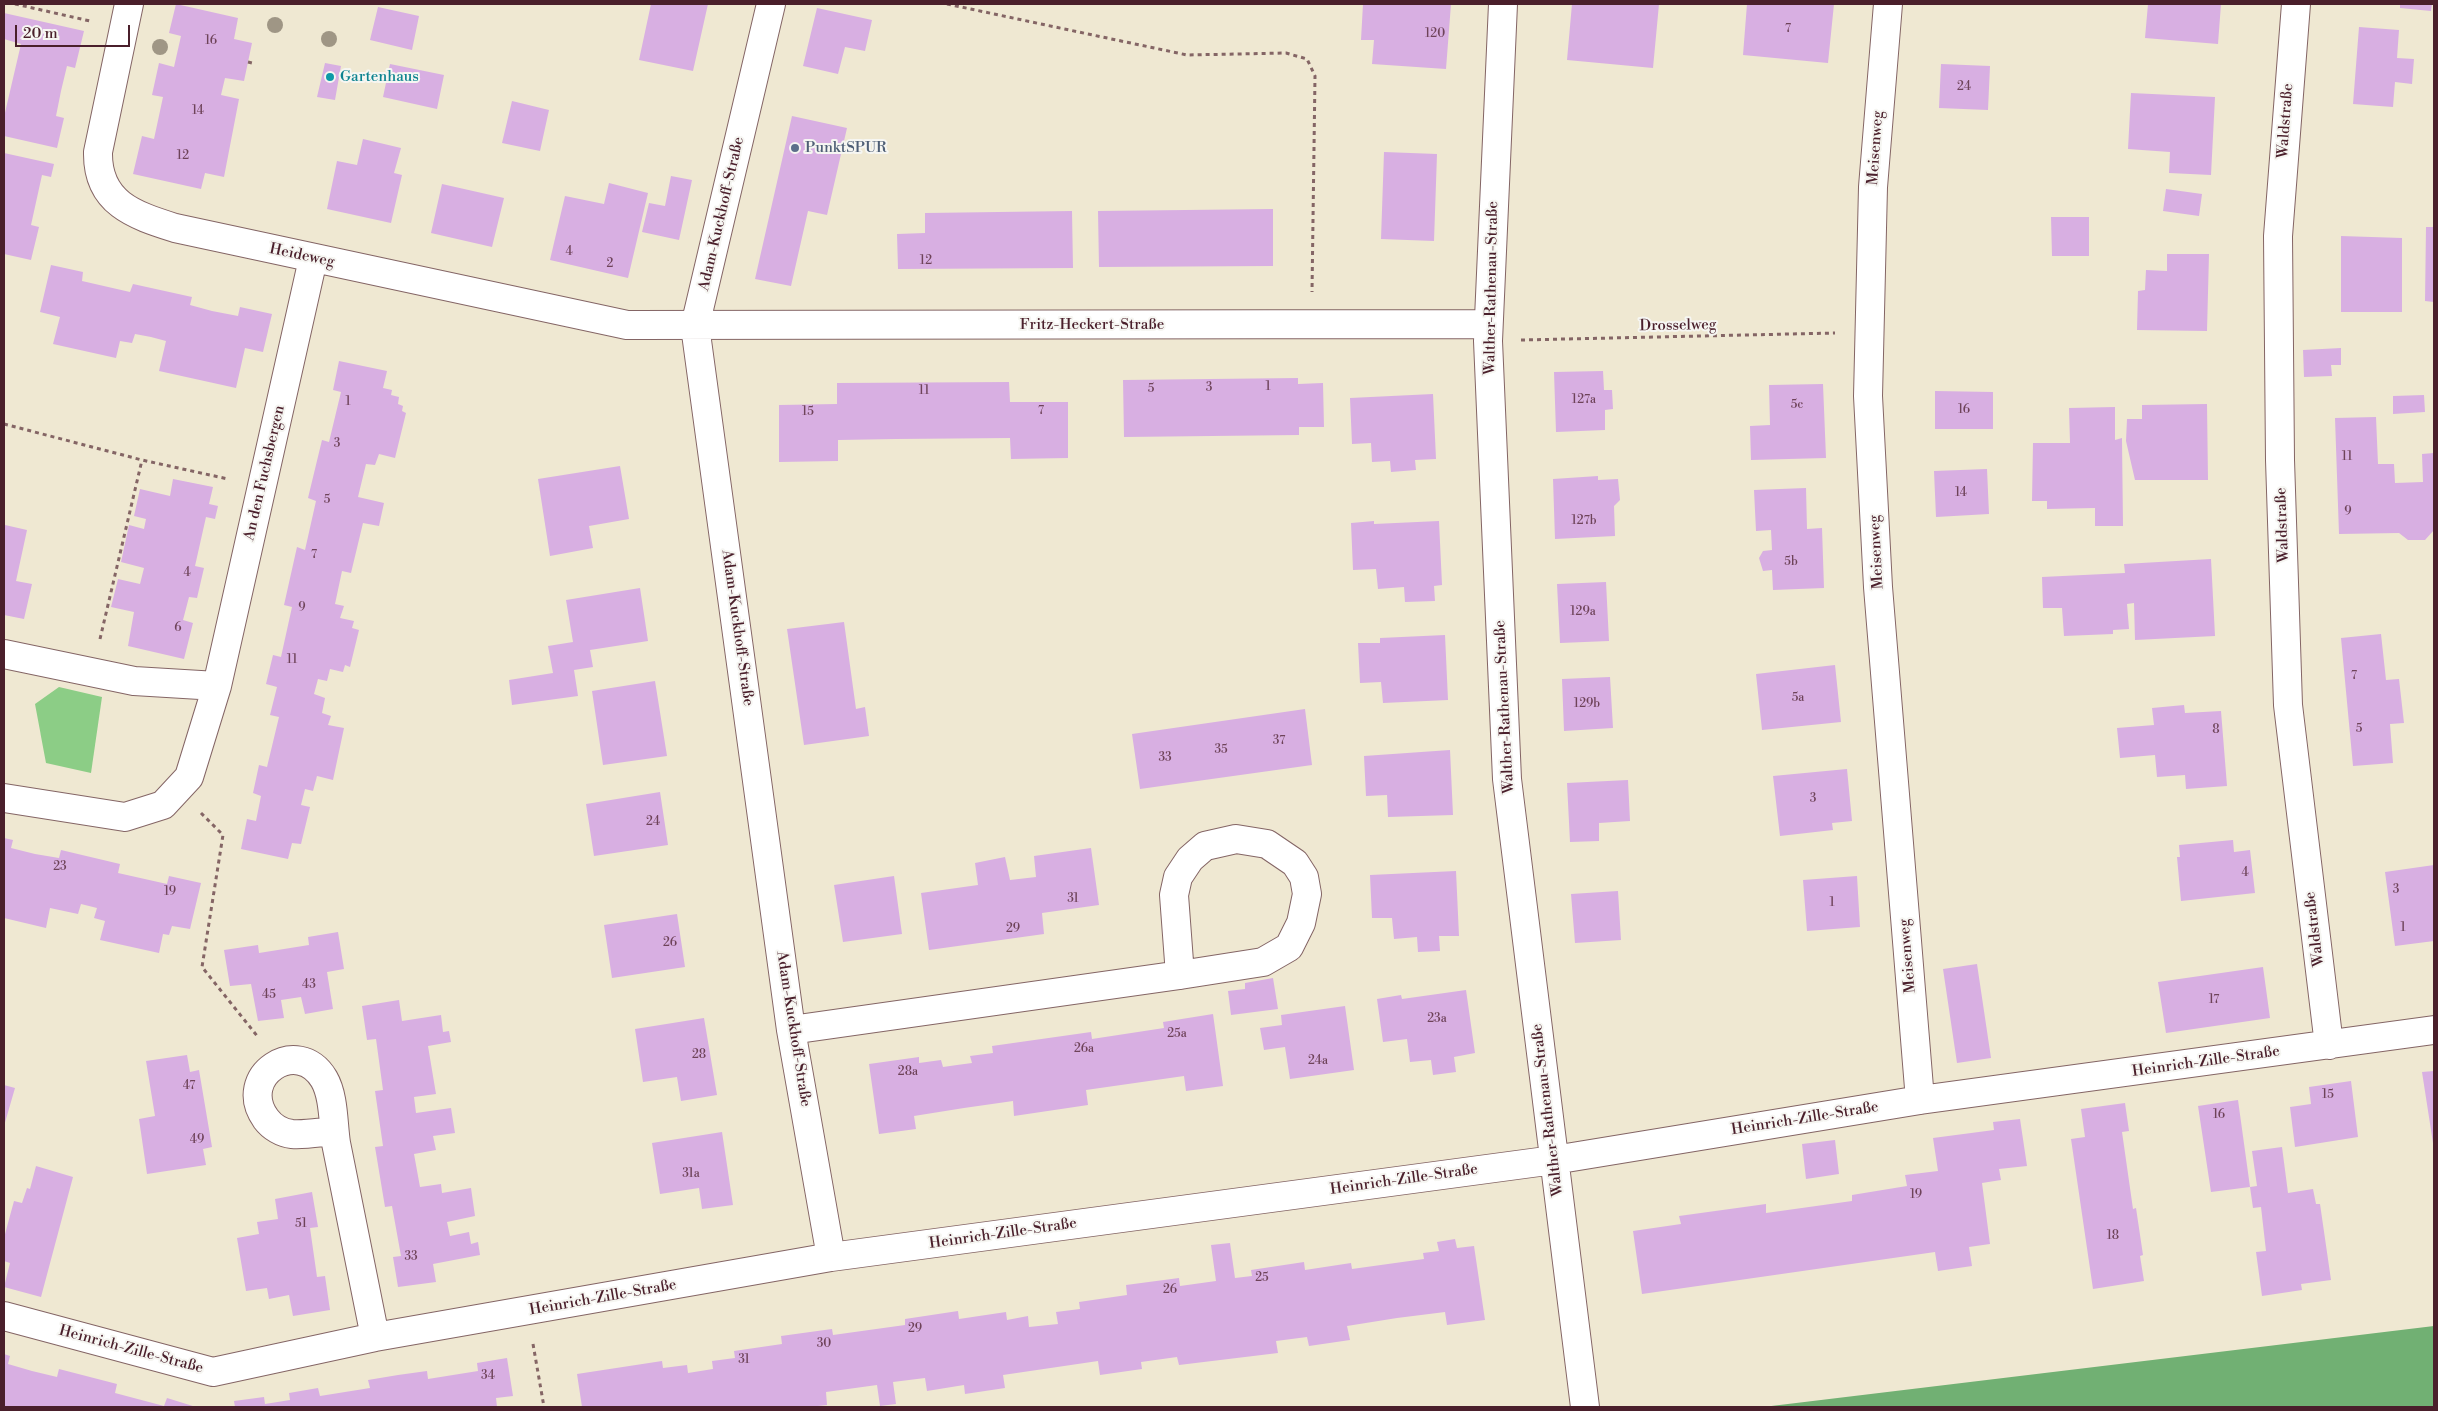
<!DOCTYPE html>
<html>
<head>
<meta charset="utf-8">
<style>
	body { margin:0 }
	#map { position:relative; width:2438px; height:1411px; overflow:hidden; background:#efe8d2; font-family:"Libre Bodoni",serif }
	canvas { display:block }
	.frame { position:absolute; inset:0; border:5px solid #4a1f2b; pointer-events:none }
	.scale { position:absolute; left:15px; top:25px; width:115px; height:22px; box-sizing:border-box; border:2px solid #4a1f2b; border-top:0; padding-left:6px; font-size:15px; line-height:18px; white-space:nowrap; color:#4a1f2b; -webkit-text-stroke:4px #f6f6f2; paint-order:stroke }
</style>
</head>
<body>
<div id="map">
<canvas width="2438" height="1411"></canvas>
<div class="frame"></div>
<div class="scale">20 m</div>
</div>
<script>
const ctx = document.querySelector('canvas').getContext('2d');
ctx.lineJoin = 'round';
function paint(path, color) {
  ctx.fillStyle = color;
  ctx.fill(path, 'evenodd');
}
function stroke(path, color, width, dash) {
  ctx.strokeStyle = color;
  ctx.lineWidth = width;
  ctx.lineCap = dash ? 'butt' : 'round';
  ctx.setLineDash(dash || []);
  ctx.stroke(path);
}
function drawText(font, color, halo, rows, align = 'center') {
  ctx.font = font + ' "Libre Bodoni",serif';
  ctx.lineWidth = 4;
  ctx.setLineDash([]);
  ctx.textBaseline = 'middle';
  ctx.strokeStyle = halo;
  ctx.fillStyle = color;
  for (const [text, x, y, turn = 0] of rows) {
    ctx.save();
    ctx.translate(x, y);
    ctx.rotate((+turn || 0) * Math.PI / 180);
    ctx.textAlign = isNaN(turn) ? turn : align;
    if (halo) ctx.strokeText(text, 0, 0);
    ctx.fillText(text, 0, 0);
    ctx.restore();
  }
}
paint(new Path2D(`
	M59 687 102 697 91 773 46 763 35 704Z`), '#8ccd86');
paint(new Path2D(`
	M2434 1326V1407H1763Z`), '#71b073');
paint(new Path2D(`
	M176 4 238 18 234 39 252 43 244 81 225 78 221 95 239 99 224 177 205 173 201 189 133 174 142 136 154 139 163 97 152 95 159 63 174 67 181 36 169 33Z
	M651 4H708L693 71 639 60Z
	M1363 4H1451L1446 69 1372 64 1374 40H1361Z
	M1572 4H1659L1653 68 1567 60Z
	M1747 4H1834L1828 63 1743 55Z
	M2148 4H2221L2218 44 2145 38Z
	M2400 4H2432L2431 11 2400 8Z
	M378 7 419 16 412 50 370 40Z
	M817 8 872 20 865 51 845 47 838 74 803 66Z
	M4 13 84 31 75 68 67 66 61 91 56 116 64 118 57 148 4 136V117L21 44 4 39Z
	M2359 27 2399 30 2397 58 2414 59 2412 84 2395 82 2393 107 2353 104Z
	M325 63 341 66 335 100 317 97Z
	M390 64 444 75 437 109 383 97Z
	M1941 64 1990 66 1988 110 1939 108Z
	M2131 93 2215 97 2211 175 2169 173 2170 152 2128 149Z
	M512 101 549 110 540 151 502 143Z
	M792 116 847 128 827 215 808 211 791 286 755 279Z
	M363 139 401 148 394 173 402 175 391 223 327 209 337 161 357 165Z
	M1384 152 1437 154 1434 241 1381 239Z
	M4 153 54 164 51 177 42 175 31 225 39 227 31 260 4 254Z
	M671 176 692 180 679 240 642 232 649 203 665 206Z
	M609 183 648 193 628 278 550 260 565 196 604 204Z
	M442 184 504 198 492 247 431 233Z
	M2166 189 2202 194 2199 216 2163 211Z
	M1273 209V266L1099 267 1098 211Z
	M1072 211 1073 268 898 269 897 234 925 233V213Z
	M2051 217H2089V256H2052Z
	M2426 227H2434V302L2425 301Z
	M2341 236 2402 238V312H2341Z
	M2167 254H2209L2207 331 2137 330 2138 291 2145 290 2146 270 2167 271Z
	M51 265 83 272 82 281 130 292 133 284 192 297 190 305 212 311 238 316 240 307 272 314 263 352 245 348 236 388 159 371 166 341 151 337 135 334 132 343 120 341 116 358 53 344 60 317 40 312Z
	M2341 348V365H2331L2332 376 2304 377 2303 350Z
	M339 361 387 371 383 388 392 390 391 395 399 397 398 404 403 406 402 411 406 413 395 458 379 454 375 465 366 464 358 497 384 503 379 526 363 523 351 573 342 571 335 604 344 606 340 618 354 621 352 628 359 630 350 667 345 665 343 672 330 669 327 681 318 679 314 694 325 698 322 713 331 716 328 725 344 728 333 780 317 776 313 791 305 789 301 805 310 807 301 844 292 843 288 859 241 849 247 819 256 821 261 796 253 793 259 765 267 767 279 717 270 715 277 687 266 684 273 655 281 657 292 607 284 605 297 547 305 550 316 501 308 498 322 440 329 442 341 392 333 390Z
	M1603 371 1604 390H1612L1613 409 1605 410V430L1556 432 1554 372Z
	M1298 378V384L1323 383 1324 427H1299V435L1124 437 1123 380Z
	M1009 382 1010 402H1068V458L1011 459 1010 438 896 439 838 440V461L779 462V405L837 404V383Z
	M1823 384 1826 458 1751 460 1750 426 1770 425 1769 385Z
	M1935 391 1993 392V429H1935Z
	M1433 394 1436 459 1415 460 1416 470 1391 472 1390 461 1372 462 1371 443 1352 444 1350 398Z
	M2424 395 2425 412 2393 414V396Z
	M2207 404 2208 480H2135L2126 441 2127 419H2142V405Z
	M2115 407V440L2122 438V440L2123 526H2095V508L2047 509V501H2032L2033 443H2070L2069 408Z
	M2376 417 2378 464H2394L2395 483 2423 482 2422 454 2434 453V530L2425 540H2408L2399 533 2339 534 2335 418Z
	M620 466 629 519 589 526 593 548 550 556 538 479Z
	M1987 469 1989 514 1936 517 1934 471Z
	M1598 476V480L1618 479 1620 500 1614 506 1615 536 1555 539 1553 479Z
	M173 479 213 487 209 504 218 506 215 519 206 517 195 566 204 568 197 598 189 597 183 620 193 623 184 659 128 646 134 612 111 607 118 579 140 584 144 568 121 562 129 525 144 529 146 519 134 516 140 489 170 496Z
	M1806 488 1807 529 1822 528 1824 588 1773 590 1772 570 1763 571 1759 558 1763 551 1772 550 1771 530 1756 531 1754 490Z
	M1374 521V524L1439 521 1442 585 1434 586 1435 601 1405 602 1404 587 1378 589 1376 569 1353 570 1351 523Z
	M5 525 27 530 16 581 32 584 24 619 4 615Z
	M2211 559 2215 636 2135 640 2134 603 2127 604 2129 629 2113 630V634L2064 636 2062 608H2043L2042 577 2125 573 2124 564Z
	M1606 582 1609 641 1560 643 1557 584Z
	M640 588 648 641 590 650 593 667 574 670 578 696 512 705 509 680 553 673 548 646 573 642 566 600Z
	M844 622 856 709 865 707 869 736 804 745 787 629Z
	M2381 634 2386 680 2399 679 2404 723 2390 724 2393 763 2353 766 2341 638Z
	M1445 635 1448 700 1383 703 1381 682 1360 683 1358 643H1380V638Z
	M1835 665 1841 722 1762 730 1756 674Z
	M1610 677 1613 728 1564 731 1562 679Z
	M655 681 667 756 603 765 592 691Z
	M2184 705 2185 713 2221 711 2227 786 2186 789 2185 775 2157 777 2155 755 2120 758 2117 728 2154 725 2152 708Z
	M1305 709 1312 765 1140 789 1132 734Z
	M1450 750 1453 815 1388 817 1387 795 1366 796 1364 756Z
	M1847 769 1852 821 1832 823 1833 830 1780 836 1773 776Z
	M1628 780 1630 821 1599 823V841L1570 842 1567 783Z
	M660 792 668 845 594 856 586 804Z
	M4 838 13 840 11 848 35 854 59 858 61 850 120 864 118 873 167 884 169 876 201 883 190 929 172 926 169 935 163 934 159 953 100 940 105 921 94 918 97 908 81 904 78 914 50 908 46 928 4 918Z
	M2233 840 2234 852 2250 850 2255 893 2181 901 2177 857H2180L2179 845Z
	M1091 848 1099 905 1042 913 1044 934 929 950 921 893 978 885 975 863 1005 857 1010 880 1036 877 1034 856Z
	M2434 865V941L2395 946 2385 872Z
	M1456 871 1459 936H1439L1440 951 1418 952 1417 937 1394 939 1392 918H1372L1370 875Z
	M894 876 902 934 843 942 834 885Z
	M1857 876 1860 927 1807 931 1803 880Z
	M1618 891 1621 940 1575 943 1571 894Z
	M677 914 685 967 612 978 604 925Z
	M338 932 344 969 327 972 333 1009 305 1014 301 997 281 1000 284 1018 258 1021 251 984 230 986 224 950 258 945 259 953 309 945 308 937Z
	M1977 964 1991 1058 1957 1063 1943 969Z
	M2263 967 2270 1018 2166 1033 2158 982Z
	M1273 978 1278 1009 1231 1015 1228 991 1245 989V983Z
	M1466 990 1475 1053 1454 1057 1456 1072 1433 1075 1431 1060 1410 1062 1407 1039 1383 1042 1377 999 1401 995 1402 999Z
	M399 1000 402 1021 441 1015 443 1032 449 1031 451 1042 428 1046 436 1094 414 1097 416 1113 451 1108 455 1133 433 1136 436 1150 414 1154 420 1187 441 1184 442 1193 471 1188 475 1216 447 1222 450 1236 469 1232 471 1244 478 1242 480 1255 433 1264 436 1282 398 1287 393 1257 401 1256 392 1206 385 1207 375 1147 383 1146 375 1091 383 1090 376 1039 367 1040 362 1006Z
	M1345 1006 1354 1070 1290 1079 1285 1047 1264 1050 1260 1028 1282 1025 1281 1015Z
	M1213 1014 1223 1086 1186 1091 1184 1076 1086 1090 1088 1105 1014 1116 1013 1101 964 1108 914 1116 916 1129 879 1134 869 1064 919 1057V1063L941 1060 943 1067 957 1065 972 1063 970 1056 993 1053 992 1046 1091 1032 1092 1039 1164 1028 1163 1022Z
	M704 1018 717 1095 681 1101 677 1077 643 1082 635 1029Z
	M187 1055 190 1072 199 1070 212 1147 203 1149 206 1165 147 1174 139 1119 155 1116 146 1061Z
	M2434 1071V1143H2433L2422 1072Z
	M2351 1081 2358 1137 2295 1147 2290 1107 2311 1104 2309 1087Z
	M4 1085 15 1088 4 1126Z
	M2238 1100 2250 1187 2211 1192 2198 1106Z
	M2125 1103 2129 1131 2122 1132 2133 1209 2136 1208 2143 1255 2140 1256 2144 1281 2093 1289 2071 1139 2085 1137 2081 1109Z
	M2020 1119 2027 1166 1999 1169 2001 1180 1982 1183 1990 1244 1969 1247 1972 1266 1938 1271 1935 1252 1642 1294 1633 1231 1681 1224 1679 1216 1766 1204V1213L1852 1201V1195L1907 1186 1905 1175 1938 1171 1933 1138 1994 1130 1993 1122Z
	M722 1132 733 1205 702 1209 699 1188 660 1194 652 1143Z
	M1835 1140 1839 1174 1806 1179 1802 1144Z
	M2282 1147 2288 1193 2313 1189 2316 1204H2320L2331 1280 2301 1284 2302 1290 2262 1296 2256 1252 2266 1251 2261 1207 2253 1208 2250 1187 2257 1186 2252 1151Z
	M36 1166 73 1177 41 1297 4 1287 10 1263 4 1261V1238L8 1223 14 1201 22 1203 27 1188 30 1189Z
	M312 1192 318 1227 310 1228 317 1277 325 1276 330 1310 293 1316 289 1295 269 1299 267 1288 246 1291 237 1238 259 1234 257 1222 278 1219 275 1199Z
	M1455 1239 1457 1248 1474 1246 1485 1320 1447 1325 1445 1312 1397 1318 1347 1326 1350 1340 1309 1346 1307 1337 1276 1341 1278 1353 1179 1365 1177 1357 1141 1362 1142 1369 1100 1375 1098 1361 1003 1375 1005 1388 965 1394 964 1385 927 1391 925 1378 893 1382 896 1404 880 1406 877 1385 826 1392 827 1405 809 1407H582L577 1374 662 1361 663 1368 687 1365 688 1373 713 1369 712 1361 735 1358 734 1351 782 1344 781 1336 832 1329 833 1335 905 1325V1319L958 1311 959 1319 1006 1312 1007 1320 1028 1316 1029 1327 1058 1324 1056 1312 1080 1309 1079 1302 1127 1295 1126 1285 1179 1278 1180 1286 1216 1281 1211 1245 1230 1243 1235 1278 1252 1276 1251 1270 1304 1262 1305 1270 1351 1263 1352 1269 1424 1259 1423 1253 1439 1251 1437 1242Z
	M4 1354 10 1356 8 1364 32 1371 57 1377 59 1369 117 1384 115 1393 164 1406 167 1398 196 1407H4Z
	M507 1358 513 1396 496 1398 497 1407H235L234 1401 264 1397 265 1404 290 1400 289 1393 318 1388 320 1396 370 1388 368 1380 398 1375 427 1371 428 1379 478 1371 477 1363Z`), '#d8afe2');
const minor = new Path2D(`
	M129 4 98 152C97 203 134 215 175 228L627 325 1488 324
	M771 4 695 326 791 1030 831 1257
	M1503 4 1488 341 1507 779 1585 1407
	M1888 4 1873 187 1868 396 1878 587 1920 1100
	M2296 4 2278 236 2280 460 2288 705 2329 1045
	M4 654 134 681 217 686
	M4 798 125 817 163 805 189 777 217 686 313 259
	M791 1030 1180 975 1263 962 1289 947 1301 923 1307 894 1304 877 1295 863 1267 844 1236 839 1205 846 1190 859 1178 877 1174 895 1180 975
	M334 1131C321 1132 305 1135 292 1134 282 1133 272 1127 266 1119 235 1076 298 1035 324 1079 334 1096 333 1123 336 1143L375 1337
	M4 1316 213 1372 375 1337 831 1257 1554 1160 1920 1100 2434 1030`);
stroke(minor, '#846565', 30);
stroke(new Path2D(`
	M15 4 90 21
	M947 4 1187 55 1286 53 1307 59 1315 76 1312 292
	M248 62 252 63
	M1521 340 1835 333
	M4 424 142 460 228 479
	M100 639 142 460
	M201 813 223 835 202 967 258 1037
	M533 1344 544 1407`), '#846565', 3, [4, 4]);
stroke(minor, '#fff', 28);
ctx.fillStyle = '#9f9685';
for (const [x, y] of [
	[275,25],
	[329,39],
	[160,47]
]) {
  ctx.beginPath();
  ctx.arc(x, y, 8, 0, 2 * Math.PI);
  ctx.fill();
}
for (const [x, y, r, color] of [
	[330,77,5,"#0f9aa8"],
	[795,148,5,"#5c6f8a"]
]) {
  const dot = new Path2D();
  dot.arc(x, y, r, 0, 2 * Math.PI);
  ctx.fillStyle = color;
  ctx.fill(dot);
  stroke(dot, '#f6f6f2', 2);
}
drawText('12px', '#6e4359', null, [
	["7",1788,29],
	["120",1435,34],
	["16",211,41],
	["24",1964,87],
	["14",198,111],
	["12",183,156],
	["4",569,252],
	["12",926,261],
	["2",610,264],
	["1",1268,387],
	["3",1209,388],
	["5",1151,389],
	["11",924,391],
	["127a",1584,400],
	["1",348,402],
	["5c",1797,405],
	["16",1964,410],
	["7",1041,411],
	["15",808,412],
	["3",337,444],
	["11",2347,457],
	["14",1961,493],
	["5",327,500],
	["9",2348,512],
	["127b",1584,521],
	["7",314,555],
	["5b",1791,562],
	["4",187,573],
	["9",302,608],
	["129a",1583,612],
	["6",178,628],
	["11",292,660],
	["7",2354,676],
	["5a",1798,698],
	["129b",1587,704],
	["5",2359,729],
	["8",2216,730],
	["37",1279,741],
	["35",1221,750],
	["33",1165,758],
	["3",1813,799],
	["24",653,822],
	["23",60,867],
	["4",2245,873],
	["3",2396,890],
	["19",170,892],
	["31",1073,899],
	["1",1832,903],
	["1",2403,928],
	["29",1013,929],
	["26",670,943],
	["43",309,985],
	["45",269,995],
	["17",2214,1000],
	["23a",1437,1019],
	["25a",1177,1034],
	["26a",1084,1049],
	["28",699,1055],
	["24a",1318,1061],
	["28a",908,1072],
	["47",189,1086],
	["15",2328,1095],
	["16",2219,1115],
	["49",197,1140],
	["31a",691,1174],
	["19",1916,1195],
	["51",301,1224],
	["18",2113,1236],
	["33",411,1257],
	["25",1262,1278],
	["26",1170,1290],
	["29",915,1329],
	["30",824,1344],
	["31",744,1360],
	["34",488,1376]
]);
drawText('15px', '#0d838f', '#f6f6f2', [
	["Gartenhaus",340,77]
], 'left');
drawText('15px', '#4a1f2b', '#f6f6f2', [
	["Waldstraße",2286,121,-86],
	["Meisenweg",1876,148,-86],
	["Adam-Kuckhoff-Straße",722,214,-77],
	["Heideweg",302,256,12],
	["Walther-Rathenau-Straße",1492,288,-89],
	["Fritz-Heckert-Straße",1092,325],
	["Drosselweg",1678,326,-1],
	["An den Fuchsbergen",265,473,-77],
	["Waldstraße",2283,525,-92],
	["Meisenweg",1877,552,-93],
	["Adam-Kuckhoff-Straße",737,628,82],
	["Walther-Rathenau-Straße",1505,707,-93],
	["Waldstraße",2315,929,-97],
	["Meisenweg",1908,956,-95],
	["Adam-Kuckhoff-Straße",793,1029,81],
	["Heinrich-Zille-Straße",2206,1062,-8],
	["Walther-Rathenau-Straße",1548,1110,-97],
	["Heinrich-Zille-Straße",1805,1119,-9],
	["Heinrich-Zille-Straße",1404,1180,-8],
	["Heinrich-Zille-Straße",1003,1234,-8],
	["Heinrich-Zille-Straße",603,1298,-10],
	["Heinrich-Zille-Straße",131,1350,15]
]);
drawText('15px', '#4e5e75', '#f6f6f2', [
	["PunktSPUR",805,148]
], 'left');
</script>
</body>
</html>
